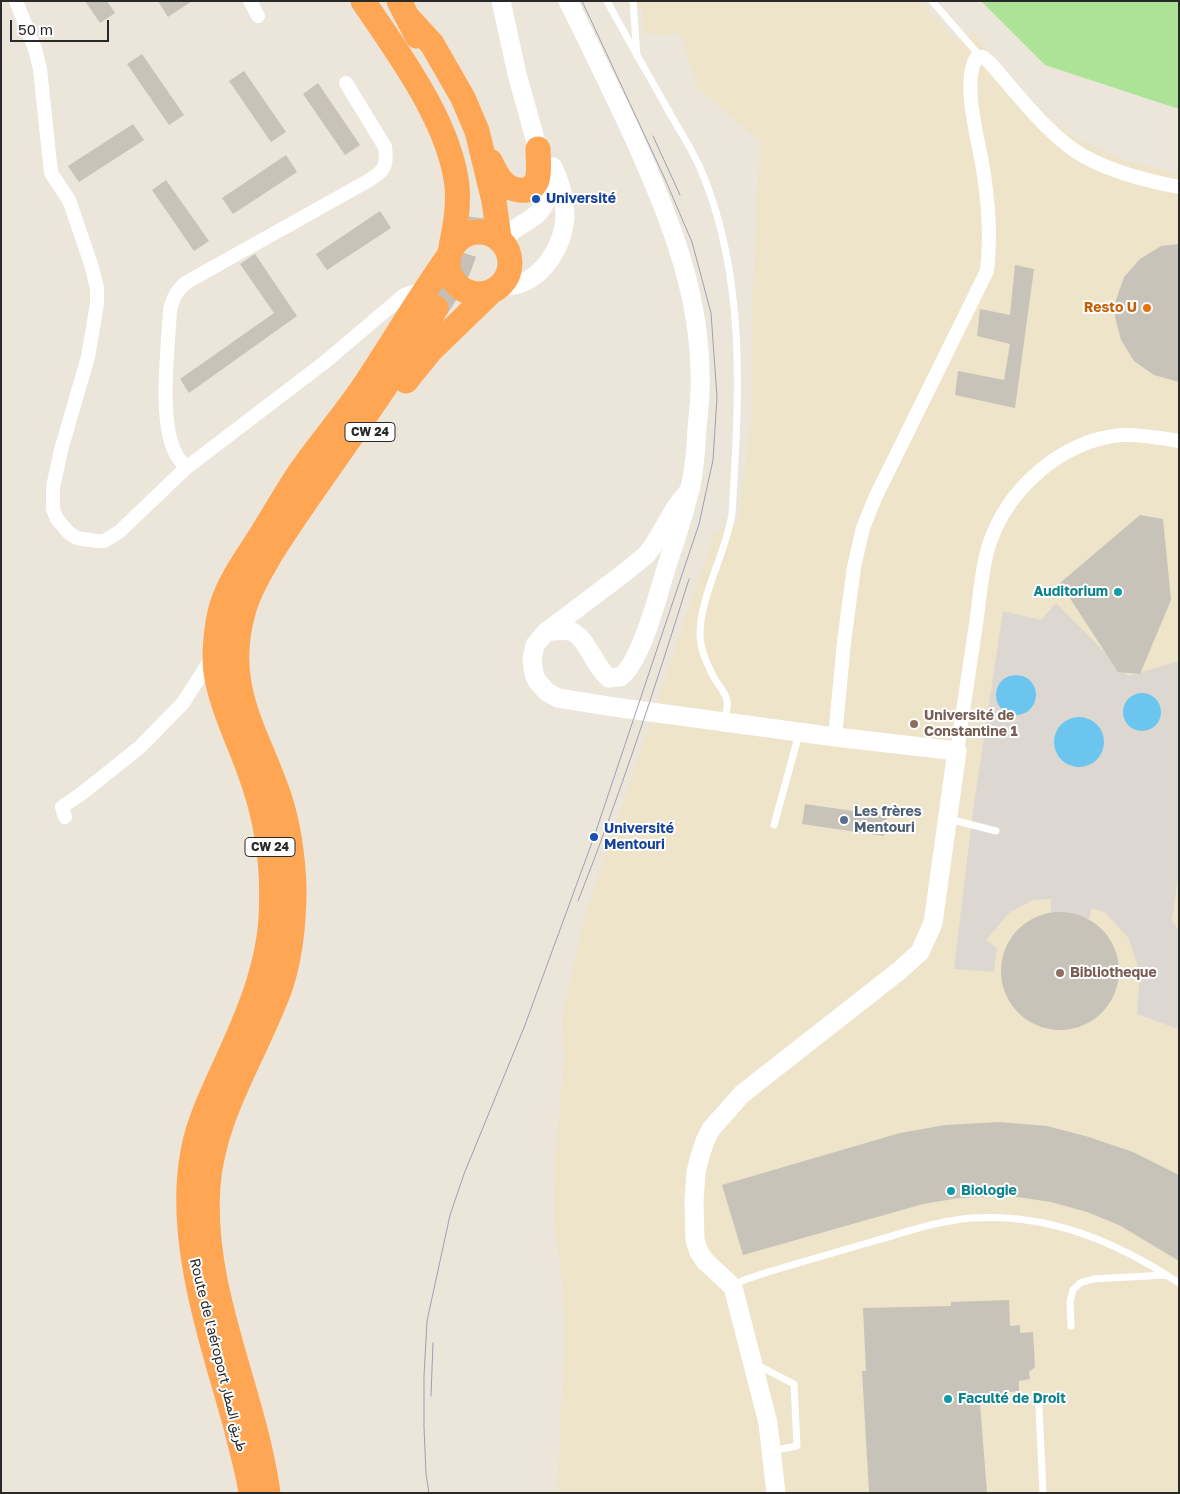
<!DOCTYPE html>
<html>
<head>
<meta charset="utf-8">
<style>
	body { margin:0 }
	#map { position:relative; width:1180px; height:1494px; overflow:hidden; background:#ebe5da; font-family:"Golos Text",sans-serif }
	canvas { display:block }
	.frame { position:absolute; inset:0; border:2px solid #292929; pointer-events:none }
	.scale { position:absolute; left:10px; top:20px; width:99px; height:22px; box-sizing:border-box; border:2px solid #292929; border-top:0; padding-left:6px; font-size:15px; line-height:18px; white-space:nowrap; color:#292929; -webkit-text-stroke:4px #fff; paint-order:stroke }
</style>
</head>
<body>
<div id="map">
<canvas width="1180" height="1494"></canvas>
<div class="frame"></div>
<div class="scale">50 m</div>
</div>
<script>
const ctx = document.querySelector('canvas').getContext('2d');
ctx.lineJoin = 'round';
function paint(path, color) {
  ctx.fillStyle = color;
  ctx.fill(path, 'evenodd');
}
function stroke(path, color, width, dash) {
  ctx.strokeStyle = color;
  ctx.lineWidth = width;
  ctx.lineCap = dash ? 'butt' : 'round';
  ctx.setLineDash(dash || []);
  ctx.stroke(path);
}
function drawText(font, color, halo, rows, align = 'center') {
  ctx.font = font + ' "Golos Text",Vazirmatn,sans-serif';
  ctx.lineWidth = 4;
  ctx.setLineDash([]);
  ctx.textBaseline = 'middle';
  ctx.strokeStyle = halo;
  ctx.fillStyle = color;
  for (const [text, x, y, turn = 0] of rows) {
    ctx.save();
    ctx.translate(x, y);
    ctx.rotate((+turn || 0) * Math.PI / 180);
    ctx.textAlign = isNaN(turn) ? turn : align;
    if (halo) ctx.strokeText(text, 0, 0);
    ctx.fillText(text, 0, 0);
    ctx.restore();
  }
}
paint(new Path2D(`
	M628 1H918L959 43 973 32 1011 79 1035 104 1055 123 1079 140 1126 161 1179 174V1493H557L565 1334 562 1278 554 1220 555 1163 564 1058 562 1018 585 916 715 532 734 527 739 516 753 405 752 315 760 141 698 88 681 34H644L642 8H629Z`), '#ede4c9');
paint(new Path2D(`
	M981 1H1179V109L1045 65Z`), '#ace396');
paint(new Path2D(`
	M1056 603 1128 676 1179 661V871L1172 920 1179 931 1178 1029 1137 1014 1140 973 1129 939 1106 913 1092 908 1089 919 1051 913V899L1033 900 1009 913 986 940 997 948 994 972 954 969 973 811 1003 611 1041 620Z`), '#dcd8d1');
paint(new Path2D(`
	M996 695a20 20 0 1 1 40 0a20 20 0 1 1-40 0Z
	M1123 712a19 19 0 1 1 38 0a19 19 0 1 1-38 0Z
	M1054 742a25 25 0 1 1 50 0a25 25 0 1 1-50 0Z`), '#6cc5ef');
paint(new Path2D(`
	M85 1H107L115 13 100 23Z
	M158 1H192L168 17Z
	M142 54 184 115 169 125 127 64Z
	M244 71 286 132 271 142 229 81Z
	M318 83 360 145 345 155 303 94Z
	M133 124 144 140 79 182 68 166Z
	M286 155 297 172 233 214 222 198Z
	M166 180 209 241 194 251 152 190Z
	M380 211 391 228 327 270 316 254Z
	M1179 244V382L1154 375 1134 361 1121 340 1115 317 1116 300 1124 277 1140 259 1161 246Z
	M255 254 297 316 189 393 180 379 274 313 240 264Z
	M1015 265 1034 269 1015 408 955 395 958 371 1004 380 1010 344 977 336 980 309 1010 315Z
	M1140 515 1163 519 1171 600 1140 674 1118 672 1060 583Z
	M805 804 887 816 884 836 802 824Z
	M1001 971a59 59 0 1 1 118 0a59 59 0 1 1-118 0Z
	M999 1122 1047 1126 1089 1137 1133 1152 1179 1175V1261L1119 1225 1087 1212 1051 1202 1017 1197H987L959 1198 923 1204 743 1255 722 1185 900 1133 945 1125Z
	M1009 1300 1010 1326 1020 1325V1333L1033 1332 1035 1367 1029 1372 1030 1379 1019 1381V1391L1009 1392V1402L980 1403 987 1493 869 1492 862 1371H866L863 1308 951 1306V1302Z`), '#c7c3b9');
stroke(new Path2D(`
	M436 308C460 274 469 246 473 205`), '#c4bfb7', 25, [25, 12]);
stroke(new Path2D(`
	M607 1C627 38 648 74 668 110 679 130 692 149 701 170 747 278 739 399 732 514 726 553 700 596 700 634 700 651 708 667 716 681 720 687 726 694 727 701 728 708 726 714 724 720
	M633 1 637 56
	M932 1 980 56
	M949 819 996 831
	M774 825 799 734
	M734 1286 744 1280 768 1272C806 1261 844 1250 881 1239 912 1230 942 1220 973 1218 1049 1213 1117 1242 1179 1283
	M1071 1326 1070 1301 1073 1290 1080 1283 1093 1279 1166 1275
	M755 1364 794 1384 797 1446 771 1451
	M1039 1407 1043 1493`), '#fff', 7);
stroke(new Path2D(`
	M16 1 35 49 40 69 51 173 69 200 91 264 97 288V304L88 357 61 450 53 487V509L57 519 69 533 77 538 96 541H104L119 532 186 468 325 362 404 295 418 290 425 291
	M250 1 258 16
	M186 468C180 461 175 454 172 445 160 409 168 349 170 310 173 297 177 290 187 282L366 182C383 172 388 168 385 147L346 83
	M835 737 844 642 854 567 863 528 875 498 987 271C991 237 989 208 984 175 980 144 961 86 976 58L983 57 990 63C1017 93 1050 138 1085 157 1113 172 1147 181 1179 187
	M957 751C963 709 970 666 976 624 980 598 981 570 989 545 1007 489 1062 440 1122 435 1141 434 1160 438 1179 441
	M65 817 62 807 81 794 140 747 183 703 213 656`), '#fff', 14);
stroke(new Path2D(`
	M501 1 517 74 549 189C544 225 514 219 503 243
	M500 286C506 286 513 286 519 284 546 275 564 243 565 216 565 199 560 182 553 167
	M691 488 676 507 653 546 646 555 624 573 546 632 535 645 532 659 534 674 537 681 547 692 558 698 614 707 835 737 957 751 933 923 920 952 899 971 742 1094 711 1129 705 1141 700 1156 696 1172 694 1201 695 1240 699 1252 705 1261 733 1287 768 1423 776 1493
	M546 632C553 631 563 630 570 631 587 636 594 667 609 678L620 677C640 664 657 599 664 575 673 546 684 517 690 488 695 469 696 448 697 428 699 410 701 391 700 372 699 285 664 204 629 127 609 85 589 43 568 1`), '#fff', 19);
stroke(new Path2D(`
	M363 1C398 53 450 122 457 186 459 207 455 227 451 247
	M399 1 417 36
	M410 20 432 44 463 98 477 131 494 201 499 238
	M490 161C494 168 496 175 502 181 511 191 531 196 537 180 540 171 538 159 538 149
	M448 263a31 31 0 1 1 62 0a31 31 0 1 1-62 0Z
	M406 381 431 350 492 291
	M251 1493C248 1471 241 1449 236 1427 213 1343 176 1240 193 1152 198 1124 211 1096 223 1070 245 1022 268 971 271 918 274 864 267 817 248 767 237 738 223 709 217 678 213 658 216 625 222 605 230 580 247 557 261 535 274 514 286 493 300 472 320 443 344 416 364 386 392 344 418 299 448 257
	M268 1493C254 1391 200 1290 208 1186 213 1115 256 1054 280 988 291 956 294 922 294 888 293 857 289 828 280 799 257 730 221 687 244 609 250 589 261 571 272 552 288 527 305 502 322 478 361 422 401 366 436 308`), '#fea653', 25);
stroke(new Path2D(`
	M653 136 680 195
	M578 901C620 795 655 688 689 579
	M431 1396 433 1343
	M429 1493 426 1474 424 1427V1376L427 1321 450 1215 464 1174 525 1025 594 837 699 524 713 460 717 397 711 313 692 242 665 179 582 1`), '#9d9fb3', 1);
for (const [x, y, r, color] of [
	[536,199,5,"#1a4fb4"],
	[1147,308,5,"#e8710a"],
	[1118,592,5,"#0f9aa8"],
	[914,724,5,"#8d6e63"],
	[844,820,5,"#5c6f8a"],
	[594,837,5,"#1a4fb4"],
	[1060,973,5,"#8d6e63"],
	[951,1191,5,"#0f9aa8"],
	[948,1399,5,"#0f9aa8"]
]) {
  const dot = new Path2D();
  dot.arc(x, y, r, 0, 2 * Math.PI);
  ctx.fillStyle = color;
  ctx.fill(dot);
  stroke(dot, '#fff', 2);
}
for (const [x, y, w] of [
	[370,432,50],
	[270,847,50]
]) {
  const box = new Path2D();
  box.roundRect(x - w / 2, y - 9.5, w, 19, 4);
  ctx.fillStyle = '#fff';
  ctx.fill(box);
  stroke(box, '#292929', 1);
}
drawText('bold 12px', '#292929', null, [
	["CW 24",370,432],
	["CW 24",270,847]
]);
drawText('bold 14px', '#164399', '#fff', [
	["Université",546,199],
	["Université",604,829],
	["Mentouri",604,845]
], 'left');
drawText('bold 14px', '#c56008', '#fff', [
	["Resto U",1137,308]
], 'right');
drawText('bold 14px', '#0d838f', '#fff', [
	["Auditorium",1108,592,"right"],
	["Biologie",961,1191],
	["Faculté de Droit",958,1399]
], 'left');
drawText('bold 14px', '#785e54', '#fff', [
	["Université de",924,716],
	["Constantine 1",924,732],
	["Bibliotheque",1070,973]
], 'left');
drawText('bold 14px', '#4e5e75', '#fff', [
	["Les frères",854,812],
	["Mentouri",854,828]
], 'left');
drawText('14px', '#292929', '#fff', [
	["Route de l'aéroport طريق المطار",218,1355,76]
]);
</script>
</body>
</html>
